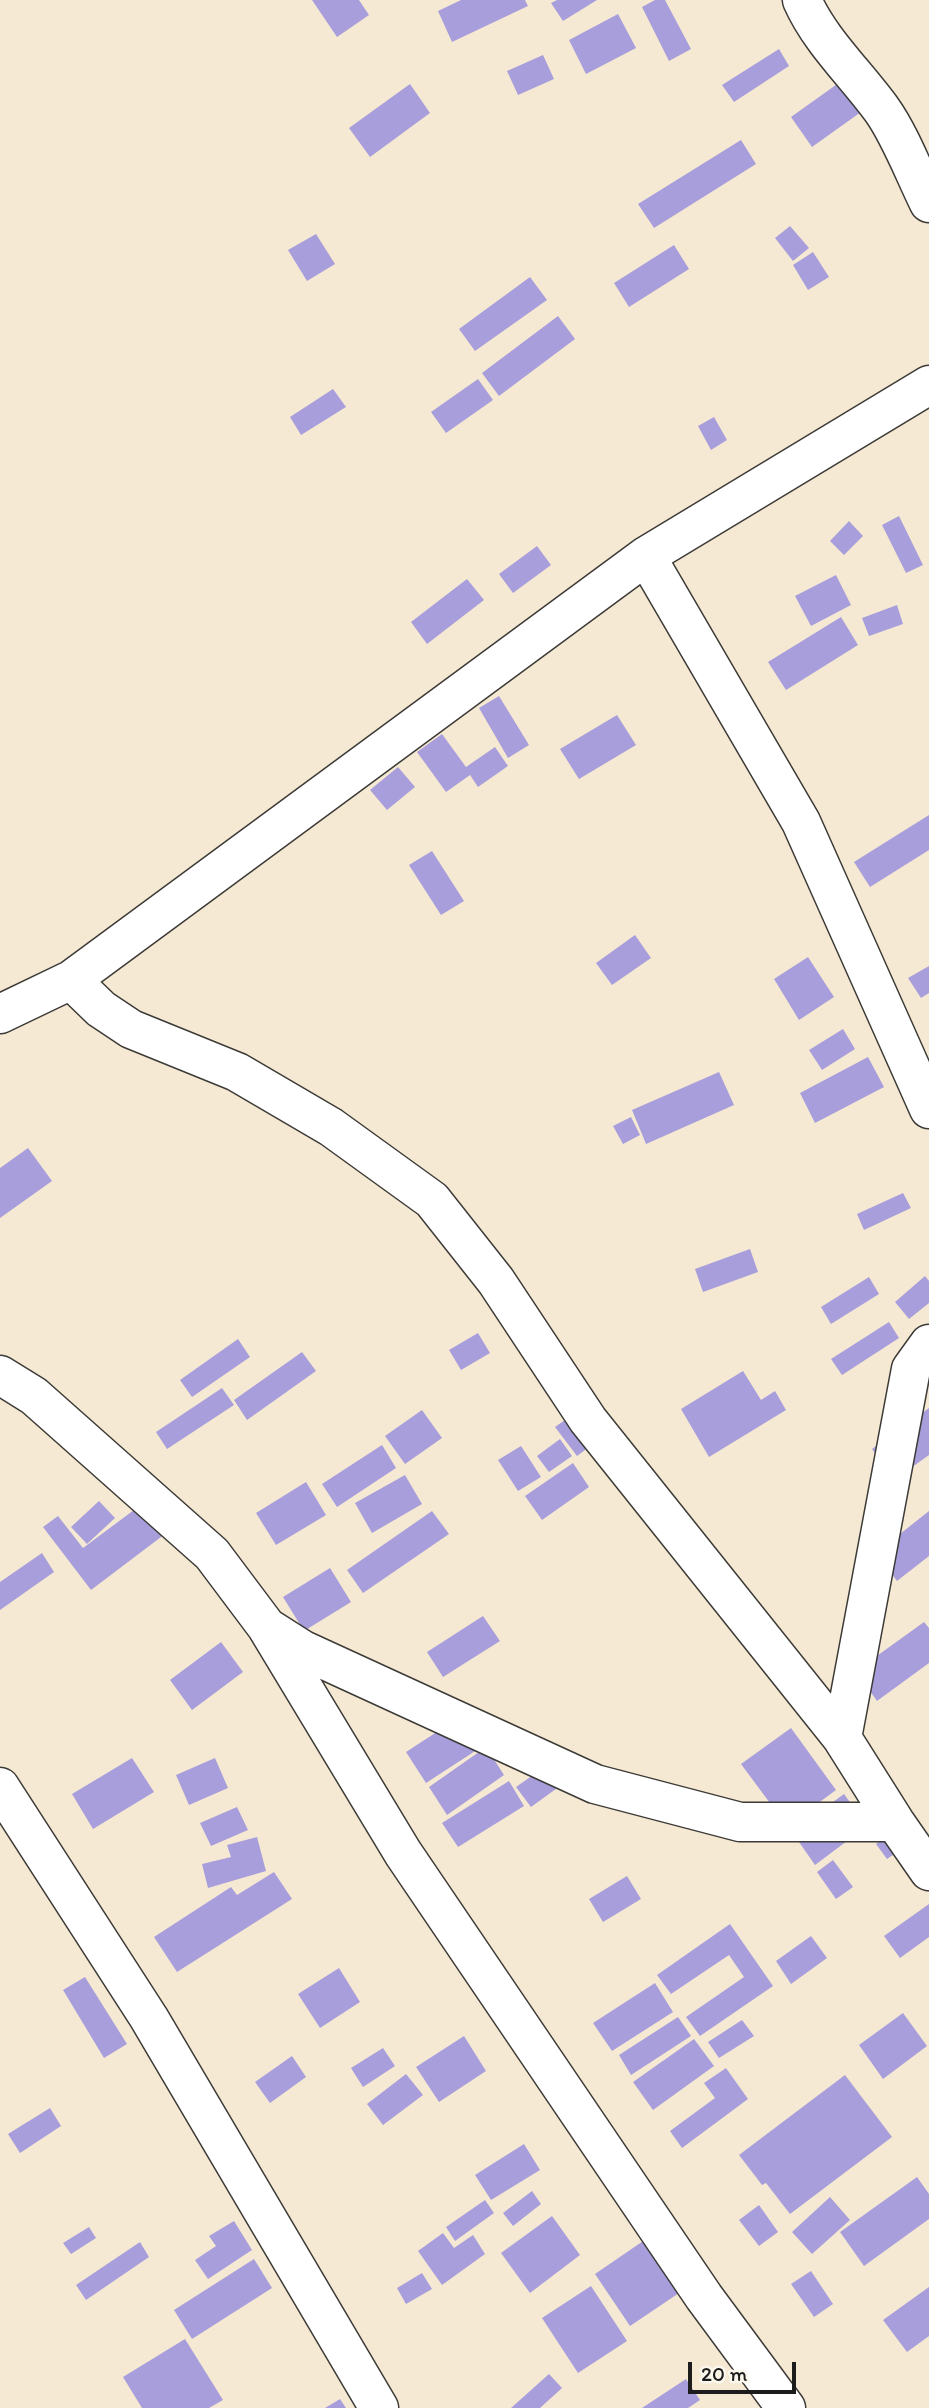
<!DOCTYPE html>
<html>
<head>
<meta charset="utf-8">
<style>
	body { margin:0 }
	#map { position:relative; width:929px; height:2408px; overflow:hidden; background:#f6e9d3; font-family:Itim,sans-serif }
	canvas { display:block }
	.scale { position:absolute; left:688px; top:2362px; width:108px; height:32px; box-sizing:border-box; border:4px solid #1c1c1c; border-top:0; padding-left:9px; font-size:21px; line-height:24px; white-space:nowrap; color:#1c1c1c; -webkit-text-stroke:5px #fbf7ec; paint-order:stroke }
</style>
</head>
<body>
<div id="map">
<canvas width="929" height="2408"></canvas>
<div class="scale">20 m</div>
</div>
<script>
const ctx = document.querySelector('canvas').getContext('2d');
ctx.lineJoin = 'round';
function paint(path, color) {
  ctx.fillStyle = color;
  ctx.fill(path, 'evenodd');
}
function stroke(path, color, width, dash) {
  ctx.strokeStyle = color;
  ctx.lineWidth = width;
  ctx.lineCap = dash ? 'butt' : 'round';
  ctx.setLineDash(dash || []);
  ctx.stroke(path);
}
paint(new Path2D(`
	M312 0H359L369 15 337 37Z
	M461 0H525L528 6 452 42 438 11Z
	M557 0H597L563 21 551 3Z
	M655 0H665L691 49 669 61 642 7Z
	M618 14 636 48 586 74 569 40Z
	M779 49 789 66 734 102 722 85Z
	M543 55 554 79 518 95 507 71Z
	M847 77 868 107 812 147 791 117Z
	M410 84 430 113 370 157 349 128Z
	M741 140 756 164 654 228 638 204Z
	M790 226 809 248 793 261 775 238Z
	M316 234 335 264 307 281 288 250Z
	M674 245 689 269 629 307 614 283Z
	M813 252 829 277 808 290 793 265Z
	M530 277 547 300 475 351 459 329Z
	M558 316 575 339 499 396 482 373Z
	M478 379 493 400 446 433 431 412Z
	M333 389 346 407 301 435 290 417Z
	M714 417 727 440 711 450 698 426Z
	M899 516 923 565 906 573 882 525Z
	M849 521 863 536 844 555 830 541Z
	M537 546 551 565 513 593 499 574Z
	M836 575 851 605 811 626 795 596Z
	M467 579 484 600 427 644 411 622Z
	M897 605 903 624 869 636 862 618Z
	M841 617 858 645 786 690 768 662Z
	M499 696 529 745 508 758 479 708Z
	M617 715 636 745 579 779 560 749Z
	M442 734 466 767 495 747 508 766 478 787 470 775 446 792 417 752Z
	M398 767 415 787 387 810 370 790Z
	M929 815V850L870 887 854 862Z
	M432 851 464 901 441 915 409 865Z
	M635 935 651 958 612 985 596 963Z
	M808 957 834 997 799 1020 774 979Z
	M929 966V993L921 998 908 978Z
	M843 1029 855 1049 822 1070 809 1050Z
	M868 1057 884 1087 815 1123 800 1093Z
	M719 1072 734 1105 646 1144 632 1110Z
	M631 1117 640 1135 623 1144 613 1126Z
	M28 1148 52 1181 0 1218V1168Z
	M903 1193 911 1208 864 1230 857 1214Z
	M750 1249 758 1272 703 1292 695 1269Z
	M925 1276 929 1281V1303L909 1319 895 1302Z
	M869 1277 879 1294 831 1324 821 1307Z
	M889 1322 899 1338 842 1375 831 1359Z
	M478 1333 490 1353 461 1370 449 1350Z
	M238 1339 250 1357 192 1397 180 1380Z
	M302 1352 316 1371 247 1420 234 1400Z
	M743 1371 761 1400 775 1391 786 1410 709 1457 681 1409Z
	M222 1388 234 1405 167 1449 156 1432Z
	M929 1408V1455L894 1480 872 1449Z
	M422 1410 442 1438 405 1464 385 1436Z
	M572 1415 593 1444 577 1456 555 1427Z
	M560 1439 572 1456 549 1472 537 1456Z
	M382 1445 396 1468 337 1507 322 1484Z
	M521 1446 541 1477 518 1491 498 1460Z
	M573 1463 589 1487 542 1520 525 1496Z
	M405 1475 422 1504 372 1533 355 1503Z
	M306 1482 326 1515 276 1545 256 1513Z
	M99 1501 115 1518 87 1544 71 1527Z
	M142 1504 165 1534 91 1590 43 1527 58 1516 83 1548Z
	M432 1511 449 1534 363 1593 347 1570Z
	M929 1511V1556L897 1581 876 1553Z
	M42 1553 54 1572 0 1610V1582Z
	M330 1568 351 1602 304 1631 283 1597Z
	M483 1616 500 1641 443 1677 427 1652Z
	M924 1622 929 1628V1663L877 1701 856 1671Z
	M221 1642 243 1672 192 1710 170 1680Z
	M466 1713 486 1744 426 1783 406 1752Z
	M791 1728 836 1790 787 1826 741 1764Z
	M486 1747 504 1775 447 1815 429 1787Z
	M132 1758 154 1792 93 1829 72 1794Z
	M215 1758 228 1788 189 1805 176 1775Z
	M546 1766 560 1786 531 1807 516 1787Z
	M509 1781 524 1806 458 1847 442 1823Z
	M844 1794 867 1826 815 1865 792 1832Z
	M237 1807 248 1830 211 1846 200 1823Z
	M895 1830 906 1846 887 1859 876 1844Z
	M257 1837 266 1871 208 1888 202 1864 231 1857 227 1845Z
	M833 1860 853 1887 836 1899 817 1872Z
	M274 1872 292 1899 177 1972 154 1937 231 1887 237 1895Z
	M627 1876 641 1899 603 1922 589 1899Z
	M929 1904V1937L900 1958 884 1936Z
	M730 1924 773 1986 700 2036 686 2017 744 1977 729 1955 671 1994 657 1975Z
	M811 1936 827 1958 791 1984 776 1961Z
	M339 1968 360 2002 320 2028 298 1994Z
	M85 1977 127 2044 104 2058 63 1990Z
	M655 1983 673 2012 612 2051 593 2023Z
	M903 2013 927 2046 883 2079 859 2045Z
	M678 2017 691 2036 631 2075 619 2055Z
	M742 2020 754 2036 719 2058 708 2042Z
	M464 2036 486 2071 439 2102 416 2067Z
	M694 2039 714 2066 653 2110 633 2082Z
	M383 2048 395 2066 363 2087 351 2068Z
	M292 2056 306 2077 270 2103 255 2082Z
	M726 2068 748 2099 682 2148 670 2131 715 2098 704 2083Z
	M406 2074 423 2095 383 2125 367 2104Z
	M845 2075 892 2137 790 2214 766 2183 762 2185 739 2155Z
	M50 2108 61 2126 20 2153 8 2134Z
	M524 2144 540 2170 491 2200 475 2175Z
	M917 2177 929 2194V2219L864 2266 840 2232Z
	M532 2191 541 2204 513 2226 503 2213Z
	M830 2197 850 2220 812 2254 792 2232Z
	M485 2200 494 2213 455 2241 446 2227Z
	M759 2205 778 2232 759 2246 739 2220Z
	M552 2216 580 2255 530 2293 501 2253Z
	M234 2221 252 2250 208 2279 195 2260 216 2246 209 2236Z
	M89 2227 96 2238 71 2254 63 2243Z
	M443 2233 454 2248 473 2235 485 2254 442 2285 418 2251Z
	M649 2237 685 2289 630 2326 595 2274Z
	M140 2242 149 2257 86 2300 76 2285Z
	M254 2259 272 2288 192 2339 174 2310Z
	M811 2271 833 2304 814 2317 791 2284Z
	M422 2273 432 2289 406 2304 397 2288Z
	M591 2286 627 2341 578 2373 542 2318Z
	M929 2287V2336L907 2352 883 2320Z
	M185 2339 223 2400 209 2408H142L123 2377Z
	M549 2374 562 2388 540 2408H511Z
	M686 2379 700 2400 688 2408H642Z
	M340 2399 346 2408H325Z`), '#a79edb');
const minor = new Path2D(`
	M802 0C820 41 856 74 882 110 900 135 915 175 929 203
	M646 556 801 822 929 1109
	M71 980 101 1009 131 1029 237 1072 331 1127 432 1200 496 1281 588 1420 842 1738 895 1822 929 1871
	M0 1014 71 980 646 556 929 385
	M0 1375 34 1396 212 1554 266 1626 403 1853 704 2297 786 2408
	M270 1629 303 1650 595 1784 740 1822H895
	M842 1738 911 1369 929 1344
	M0 1787 149 2018 379 2408`);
stroke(minor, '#3d3b37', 41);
stroke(minor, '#fff', 38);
</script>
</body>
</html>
